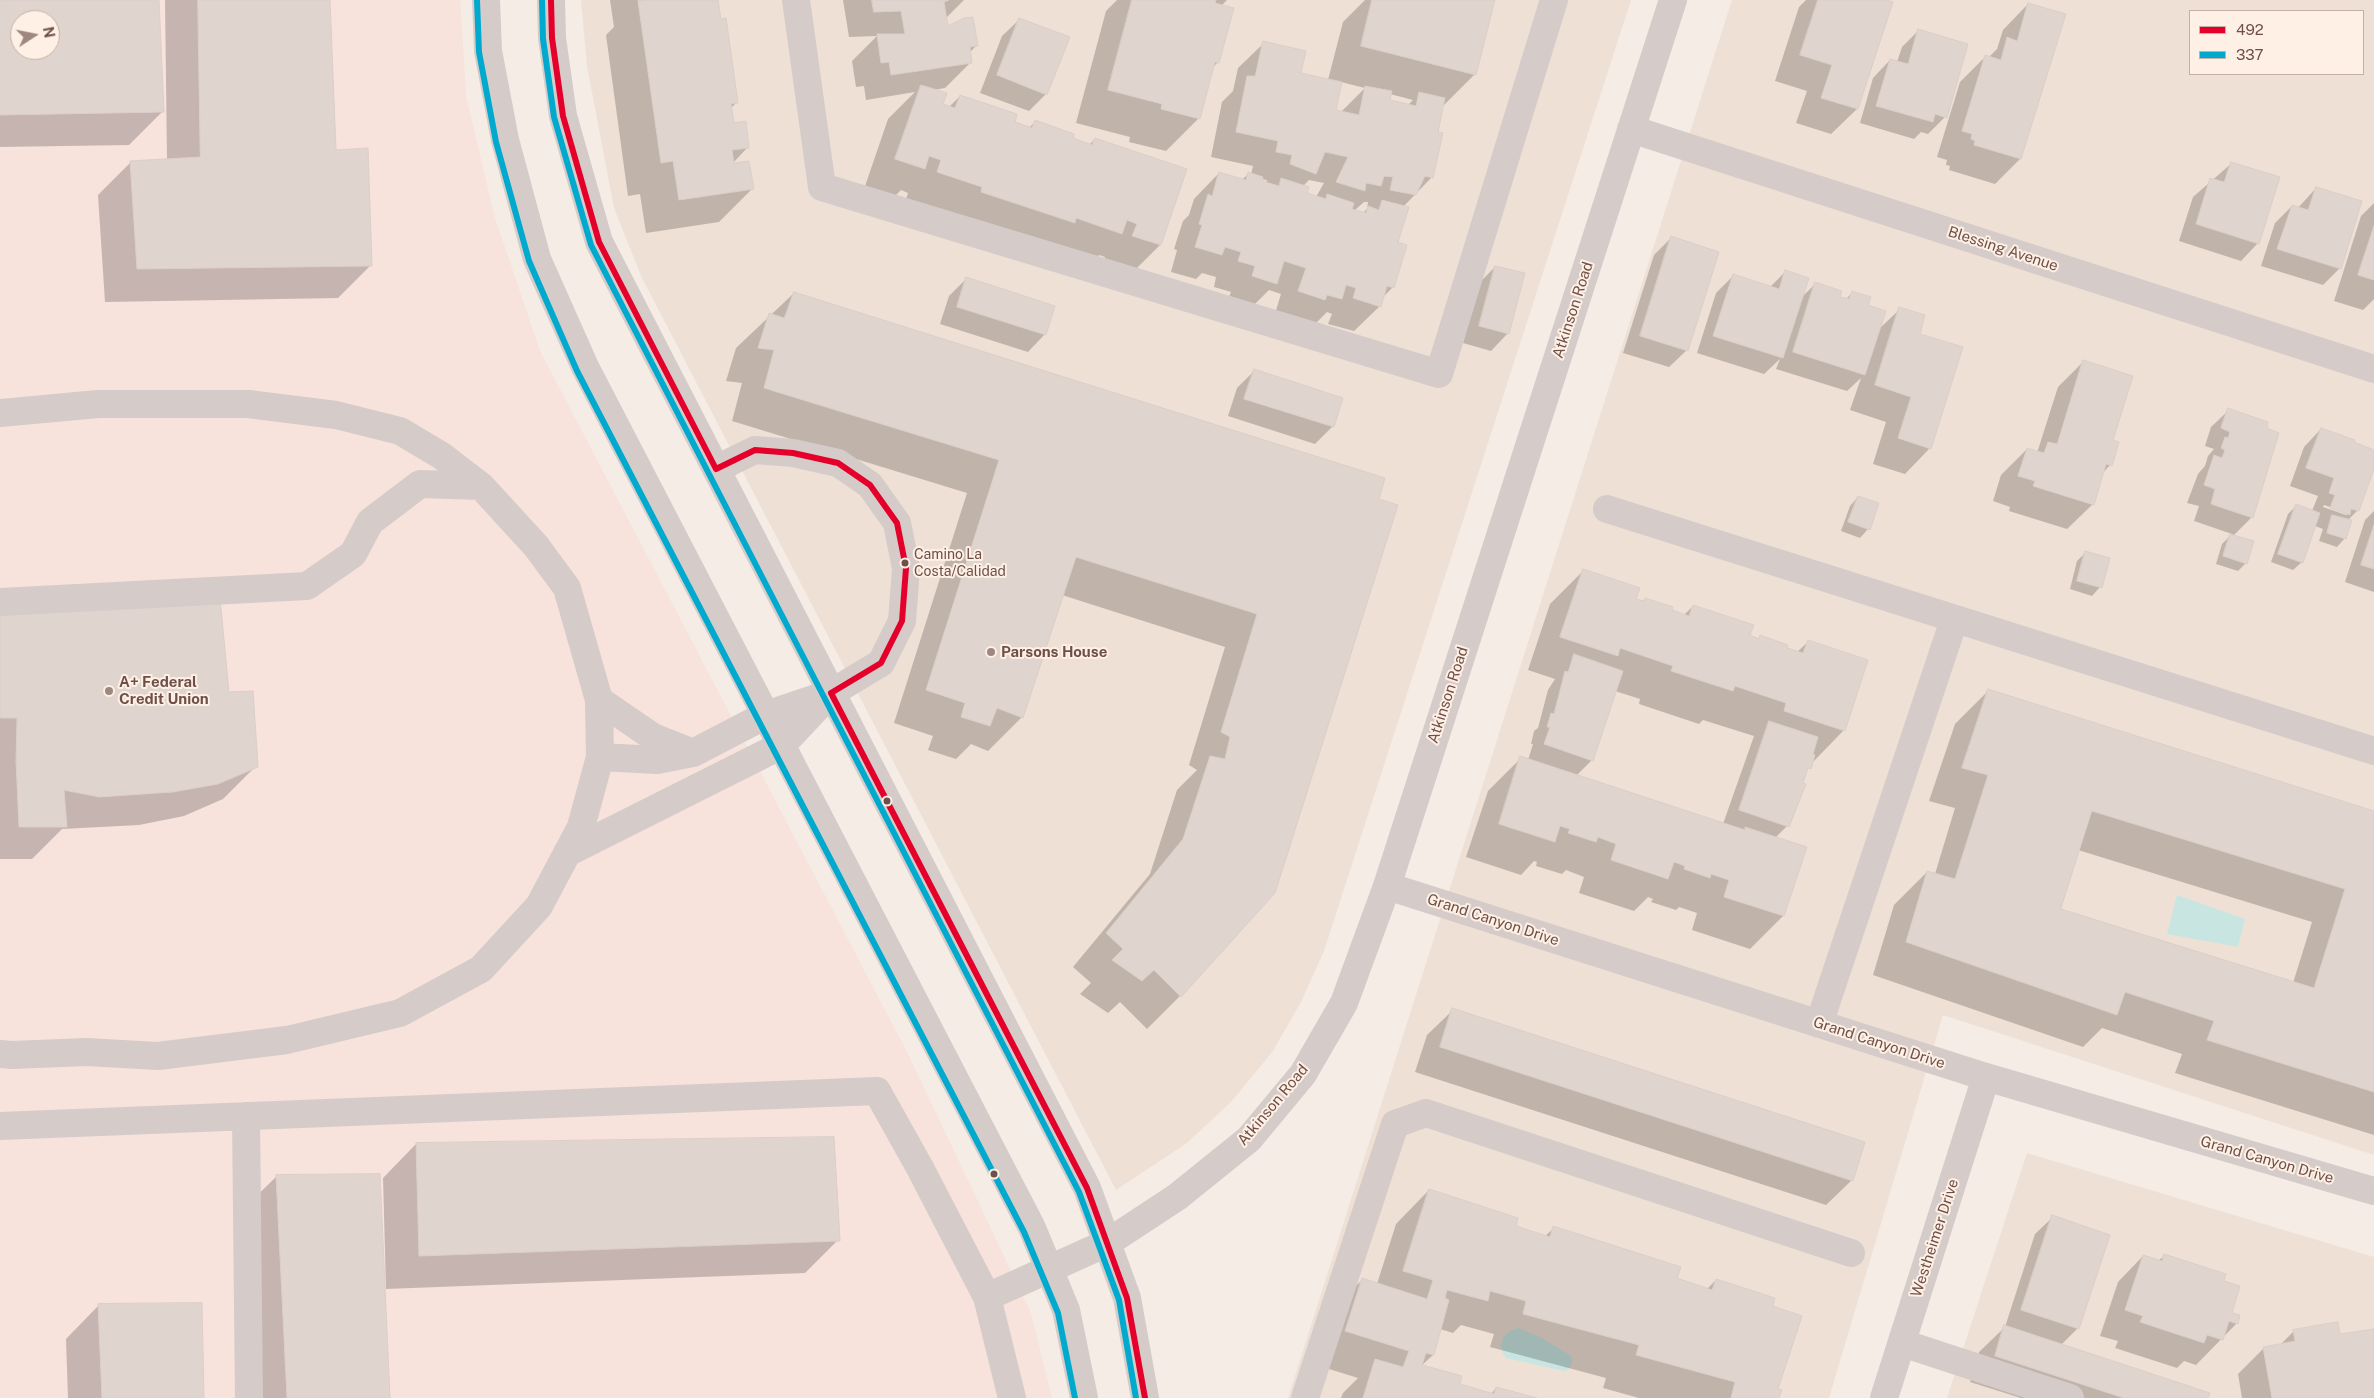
<!DOCTYPE html>
<html>
<head>
<meta charset="utf-8">
<style>
	body { margin:0 }
	#map { position:relative; width:2374px; height:1398px; overflow:hidden; background:#f4ece5; font-family:"Public Sans",sans-serif }
	canvas { display:block }
	.legend { position:absolute; left:2189px; top:10px; width:175px; height:65px; box-sizing:border-box; background:#fef0e5; border:1px solid #c5b0a7; margin:0; padding:6px 9px; list-style:none; font-size:15px; color:#6f5049 }
	.legend li { display:flex; align-items:center; gap:10px; height:25px }
	.legend b { width:25px; border:1px solid #c5b0a7 }
	.north { position:absolute; left:10px; top:10px; width:50px; height:50px; box-sizing:border-box; background:#fef0e5; border:1px solid #c5b0a7; border-radius:50%; rotate:79deg; font-size:14px; font-weight:700; line-height:20px; text-align:center; color:#6f5049 }
	.north::after { content:''; display:block; margin:auto; width:18px; height:22px; background:#9e8780; clip-path:polygon(50% 0,100% 100%,50% 72%,0 100%) }
</style>
</head>
<body>
<div id="map">
<canvas width="2374" height="1398"></canvas>
<ul class="legend">
<li><b style="height:6px;background:#e4002b"></b>492</li>
<li><b style="height:6px;background:#00a9ce"></b>337</li>
</ul>
<div class="north">N</div>
</div>
<script>
const ctx = document.querySelector('canvas').getContext('2d');
ctx.lineJoin = 'round';
function paint(path, color) {
  ctx.fillStyle = color;
  ctx.fill(path, 'evenodd');
}
function stroke(path, color, width, dash) {
  ctx.strokeStyle = color;
  ctx.lineWidth = width;
  ctx.lineCap = dash ? 'butt' : 'round';
  ctx.setLineDash(dash || []);
  ctx.stroke(path);
}
function drawText(font, color, halo, rows, align = 'center') {
  ctx.font = font + ' "Public Sans",sans-serif';
  ctx.lineWidth = 4;
  ctx.setLineDash([]);
  ctx.textBaseline = 'middle';
  ctx.strokeStyle = halo;
  ctx.fillStyle = color;
  for (const [text, x, y, turn = 0] of rows) {
    ctx.save();
    ctx.translate(x, y);
    ctx.rotate((+turn || 0) * Math.PI / 180);
    ctx.textAlign = isNaN(turn) ? turn : align;
    if (halo) ctx.strokeText(text, 0, 0);
    ctx.fillText(text, 0, 0);
    ctx.restore();
  }
}
paint(new Path2D(`
	M581 0H1631L1324 951 1301 1002 1273 1051 1231 1102 1187 1143 1116 1190 642 278 614 208 587 66Z
	M1732 0H2374V1155L1943 1015 1829 1398H1288ZM2190 11H2363V74H2190Z
	M2027 1153 2374 1257V1398H1947Z`), '#efe0d5');
paint(new Path2D(`
	M0 0H460L466 96 495 218 540 351 907 1052 1031 1313 1052 1398H0ZM20 20H50V50H20Z`), '#f7e2dc');
paint(new Path2D(`
	M2177 895 2245 919 2238 947 2167 934Z
	M1518 1328 1540 1337 1571 1356 1572 1363 1569 1369 1564 1371 1506 1358C1496 1344 1503 1333 1518 1328Z`), '#c9e5e2');
paint(new Path2D(`
	M0 0H158L162 112 129 145 0 147ZM20 20H50V50H20Z
	M165 0H329L334 151 371 265 338 298 105 302 98 195 131 162 167 160Z
	M610 0H716L737 102 731 108 733 125 748 147 731 165 752 189 719 222 646 233 640 194 628 196 606 35 614 27Z
	M843 0H964L946 18 947 28 976 46 969 53 971 62 945 88 933 90 942 104 949 107 960 96 1029 128 1035 122 1089 145 1095 139 1185 170 1160 245 1127 278 1100 269 1105 257 1099 255 1088 266 904 205 908 193 901 190 890 201 863 192 888 119 915 92 866 100 864 86 856 87 852 61 877 36 849 37Z
	M1117 0H1227L1221 6 1218 62 1212 68 1199 118 1166 151 1129 142 1130 137 1076 123 1106 11Z
	M1365 0H1494L1475 74 1442 107 1432 177 1403 207 1393 287 1382 298 1380 306 1354 331 1328 324 1332 314 1327 312 1315 324 1274 317 1281 294 1269 290 1250 309 1227 302 1231 292 1214 287 1216 277 1202 273 1196 279 1171 272 1177 250 1174 249 1183 221 1189 215 1194 199 1219 173 1242 180 1248 174 1251 175 1253 166 1211 157 1222 102 1233 91 1238 68 1264 43 1300 74 1328 80 1343 22ZM1341 82 1365 88 1341 112 1335 111ZM1390 94 1413 100 1408 105 1389 101ZM1261 179 1267 180 1266 184 1260 182ZM1309 180 1324 183 1316 197 1306 194 1303 186ZM1364 202H1368L1367 209 1363 213 1354 211Z
	M1806 0H1882L1891 3 1857 109 1831 134 1796 123 1807 91 1775 81 1799 7Z
	M2028 4 2020 159 1995 184 1949 170 1950 166 1946 165 1947 160 1937 157 1960 82 1986 56 1989 57 1997 49 2003 30Z
	M1020 19 1046 94 1029 111 980 93 1002 36Z
	M1919 30 1945 117 1928 134 1921 132 1914 139 1860 123 1873 78 1890 60 1897 62 1902 47Z
	M2232 163 2258 243 2241 261 2179 241 2193 197Z
	M2316 188 2340 268 2323 285 2261 266 2275 223 2292 206 2298 208Z
	M2374 203V299L2363 310 2334 301 2361 216Z
	M1671 238 1687 350 1669 367 1623 353 1654 255Z
	M1495 267 1508 333 1491 351 1463 343 1478 284Z
	M1785 272 1800 299 1815 284 1845 300 1852 293 1866 306 1878 330 1900 309 1930 448 1905 474 1873 464 1886 422 1850 410 1861 378 1847 391 1776 369 1780 359 1764 374 1697 353 1716 293 1734 275 1770 287Z
	M966 279 1045 334 1028 352 940 324 949 296Z
	M794 293 1384 479 1274 892 1180 996 1147 1029 1120 1002 1108 1013 1080 994 1091 983 1073 967 1150 874 1177 790 1197 770 1189 765 1225 647 1062 595 1021 718 988 751 971 744 956 759 928 750 933 736 894 723 967 493 732 421 742 383 726 381 736 348Z
	M2084 361 2111 441 2110 465 2102 474 2093 504 2067 529 2009 511 2010 507 1993 501 2001 475 2027 449 2037 453 2058 387Z
	M1254 371 1333 426 1315 444 1228 416 1237 388Z
	M2229 410 2252 517 2233 536 2246 563 2238 571 2216 564 2222 544 2232 534 2194 521 2199 506 2187 503 2198 474 2205 466 2208 456 2214 449 2205 446 2211 427Z
	M2321 429 2374 451V465L2358 510 2348 520 2345 538 2337 547 2319 541 2323 529 2315 526 2302 562 2293 570 2271 562 2288 514 2296 506 2312 511 2318 496 2290 486 2304 447ZM2324 505 2348 513 2346 515 2323 507Z
	M1858 497 1868 529 1860 538 1841 531 1850 506Z
	M2374 511V592L2345 582 2365 520Z
	M2086 552 2100 587 2092 596 2070 589 2077 561Z
	M1583 571 1635 600 1642 602 1645 599 1683 616 1693 606 1748 636 1758 639 1761 637 1797 652 1808 642 1844 730 1812 763 1805 773 1787 826 1775 838 1805 848 1783 916 1750 949 1692 930 1697 913 1679 907 1676 910 1651 902 1653 899 1648 897 1634 911 1579 893 1584 877 1566 870 1562 874 1536 866 1537 862 1534 861 1521 875 1466 857 1488 791 1521 758 1528 760 1533 744H1531L1534 731 1538 728 1548 690 1555 679 1528 670 1550 604ZM1615 691 1640 699 1639 704 1699 724 1703 720 1754 736 1723 824 1576 776 1592 760Z
	M0 612 256 766 223 799 184 816 139 825 62 829 32 859H0Z
	M1988 691 2374 812V1135L2175 1073 2182 1054 2102 1028 2083 1047 1873 975 1894 905 1927 872 1935 874 1955 808 1929 801 1955 724ZM2078 850 2312 922 2293 983 2059 910Z
	M1453 1010 1852 1180 1826 1205 1415 1072 1427 1035Z
	M416 1144 838 1240 805 1273 386 1289 383 1178Z
	M277 1176 389 1398H253L243 1209Z
	M1429 1190 1514 1226 1545 1236 1554 1228 1676 1279 1707 1289 1716 1280 1772 1307 1778 1398H1639L1603 1388 1606 1378 1490 1347 1494 1334 1461 1325 1453 1333 1440 1329 1433 1355 1421 1366 1458 1385 1491 1394 1496 1388 1533 1398H1341L1343 1393 1358 1378 1313 1364 1329 1313 1362 1280 1377 1284 1396 1224Z
	M2053 1217 2078 1328 2061 1345 2207 1398H2021L1970 1382 1979 1352 2005 1327 2035 1234Z
	M2143 1256 2158 1261 2164 1256 2222 1282 2230 1314 2237 1323 2196 1365 2184 1361 2177 1368 2115 1348 2118 1341 2100 1336 2118 1282Z
	M99 1305 203 1398H68L66 1339Z
	M2374 1330V1398H2242L2238 1374 2264 1348 2280 1345 2294 1331 2339 1336Z`), '#0003');
const building = new Path2D(`
	M0 0H159L164 112 0 115ZM20 20H50V50H20Z
	M198 0H330L336 150 368 148 372 266 137 269 130 161 200 157Z
	M646 0H718L721 19 726 18 738 103 731 104 734 123 746 121 749 148 732 150 734 163 749 161 754 189 679 200 673 161 661 163 638 1Z
	M872 0H949L944 2 948 26 964 18 973 17 978 46 970 47 972 63 891 75 889 62 881 63 877 34H905L901 11 874 12Z
	M1132 0H1216L1215 3 1234 8 1219 63 1215 62 1200 119 1161 109 1162 104 1108 90Z
	M1372 0H1495L1476 75 1361 46Z
	M1818 0H1886L1893 2 1858 109 1821 98 1832 65 1800 55Z
	M2028 3 2066 14 2021 159 1974 145 1975 141 1971 139 1972 134 1962 131 1985 55 2001 60 2007 37 2017 41Z
	M1019 18 1070 37 1047 95 997 75Z
	M1918 29 1968 44 1947 118 1935 114 1933 122 1876 106 1890 59 1908 64Z
	M1263 41 1306 51 1301 73 1342 82 1336 110 1359 115 1365 86 1392 91 1390 100 1416 106 1419 92 1445 98 1438 132 1443 133 1433 178 1425 176 1416 195 1390 190 1393 177 1384 176 1381 186 1366 183 1365 191 1336 182 1348 157 1325 152 1316 174 1290 164 1292 155 1276 152 1278 141 1236 132 1247 76H1255Z
	M921 85 947 93 943 104 955 108 960 95 1017 114 1015 122 1032 128 1035 120 1074 134 1073 138 1092 145 1095 138 1187 169 1161 245 1132 236 1137 224 1127 220 1122 234 1076 218 1075 223 981 192 982 187 937 172 941 160 929 156 925 169 895 159Z
	M2231 162 2280 177 2259 244 2196 224 2210 178 2224 182Z
	M1219 172 1246 180 1248 172 1263 177 1262 181 1279 186 1281 178 1309 187 1307 193 1326 199 1327 194 1354 203 1352 209 1366 213 1368 206 1379 210 1382 200 1409 207 1398 242 1407 245 1394 288 1387 286 1381 307 1353 298 1356 288 1346 285 1342 299 1327 295 1325 300 1298 291 1306 268 1284 261 1277 284 1252 276 1255 266 1238 261 1241 252 1225 247 1222 255 1195 247 1202 225 1199 224 1208 194 1212 196Z
	M2316 187 2362 201 2341 269 2277 249 2292 205 2308 210Z
	M2374 226V280L2358 275Z
	M1671 236 1719 252 1688 351 1640 336Z
	M1495 266 1525 273 1509 334 1479 326Z
	M1785 270 1809 278 1783 358 1713 336 1733 274 1779 289Z
	M966 277 1055 306 1046 335 957 307Z
	M1815 282 1842 291 1840 297 1849 299 1852 291 1871 297 1868 305 1886 311 1865 375 1793 352Z
	M794 292 1385 478 1379 499 1398 505 1275 893 1181 997 1154 970 1142 981 1112 960 1123 949 1106 933 1183 839 1210 756 1225 759 1230 737 1221 732 1257 614 1076 557 1023 718 997 708 990 726 961 717 965 703 926 690 999 460 764 388 774 350 758 348 769 313 784 318Z
	M1899 307 1925 315 1920 334 1963 347 1931 449 1898 438 1911 397 1875 385Z
	M2083 360 2133 376 2113 440 2119 442 2112 466 2106 464 2094 505 2033 486 2035 481 2018 476 2027 448 2044 453 2048 442 2057 444Z
	M1254 369 1343 398 1334 427 1244 399Z
	M2228 408 2268 422 2267 428 2279 433 2253 518 2211 504 2215 489 2204 485 2214 455 2222 458 2225 450 2221 448 2225 437 2228 438 2230 432 2221 428Z
	M2321 428 2355 440 2354 442 2374 450V469L2359 511 2351 509 2350 515 2330 508 2335 495 2329 493 2334 478 2306 468Z
	M1858 496 1879 503 1870 530 1848 522Z
	M2296 504 2320 513 2303 563 2278 554Z
	M2332 515 2352 520 2346 539 2327 533Z
	M2374 525V569L2361 565Z
	M2230 534 2254 541 2247 564 2223 556Z
	M2085 551 2110 558 2102 588 2077 581Z
	M1583 569 1640 588 1636 599 1644 601 1645 598 1673 607 1672 610 1689 616 1693 605 1754 625 1750 635 1759 639 1760 635 1788 645 1787 648 1803 653 1808 640 1868 660 1845 731 1784 711 1786 703 1735 686 1733 691 1671 671 1673 666 1620 648 1618 656 1560 637Z
	M220 598 229 692 253 691 258 767 218 784 173 792 99 797 64 790 67 827H19L16 761 17 718H0V610Z
	M1574 654 1623 671 1593 761 1544 744 1550 727H1547L1551 713 1554 714 1565 671 1568 672Z
	M1988 689 2374 811V1092L2207 1040 2214 1021 2125 992 2117 1015 1906 942 1927 871 1955 879 1988 775 1962 768ZM2092 811 2345 889 2314 988 2061 909Z
	M1769 721 1818 737 1813 754 1815 755 1811 769 1808 768 1803 783 1806 784 1789 827 1739 810Z
	M1520 756 1745 830V827L1807 847 1784 916 1724 897 1729 880 1711 874 1710 878 1684 869 1685 866 1674 862 1668 879 1611 860 1616 844 1598 837 1596 842 1568 833 1570 829 1560 826 1555 842 1499 824Z
	M1452 1008 1865 1142 1853 1181 1440 1047Z
	M834 1137 840 1241 419 1256 416 1143Z
	M380 1174 390 1398H287L276 1175Z
	M1429 1189 1518 1218 1516 1226 1550 1237 1553 1226 1681 1267 1677 1278 1712 1290 1716 1279 1775 1298 1773 1306 1802 1316 1778 1389 1782 1390 1779 1398H1731L1735 1382 1636 1355 1639 1345 1523 1314 1526 1301 1490 1291 1488 1301 1447 1290 1445 1298 1449 1300 1434 1355 1426 1353 1422 1365 1462 1376 1460 1384 1494 1394 1496 1387 1537 1398H1363L1375 1359 1403 1367 1409 1351 1345 1331 1362 1278 1427 1299 1433 1280 1403 1271Z
	M2052 1215 2110 1235 2079 1329 2021 1310Z
	M2164 1254 2226 1274 2224 1281 2240 1286 2232 1313 2240 1315 2238 1324 2229 1321 2223 1340 2207 1335 2204 1343 2140 1322 2143 1316 2125 1310 2143 1255 2162 1261Z
	M202 1303 204 1398H102L98 1304Z
	M2338 1322 2340 1334 2374 1329V1398H2272L2263 1347 2295 1341 2293 1330Z
	M2004 1325 2210 1393 2208 1398H2124L1995 1356Z`);
paint(building, '#e0d4ce');
stroke(building, '#dccec8', 1);
stroke(new Path2D(`
	M486 0 488 51 505 140 537 259 585 367 1032 1228 1066 1310 1084 1398
	M551 0 552 38 563 116 599 242 1087 1188 1127 1298 1145 1398
	M796 0 822 187 1439 374 1554 0
	M1631 129 2374 369
	M0 413 98 404H248L336 415 400 431 442 456 481 486 536 546 567 588 599 700 600 757 581 827 539 906 481 969 400 1013 287 1040 158 1056 86 1052 12 1055 0 1054
	M1607 509 2374 751
	M0 602 307 586 353 554 370 522 420 484 481 486
	M599 700 653 737 693 753 766 715 831 693 881 663 902 621 906 568 897 523 870 485 838 463 793 453 755 450 716 469
	M600 757 657 760 693 753
	M567 853 782 745 828 696
	M1387 886 1986 1077 2374 1191
	M1819 1024 1954 620
	M246 1116 249 1398
	M0 1126 877 1091 920 1168 987 1297 1012 1398
	M987 1297 1107 1243 1177 1197 1249 1139 1303 1074 1344 1003 1387 886 1673 0
	M1902 1343 2070 1398
	M1305 1398 1395 1124 1426 1113 1851 1253
	M1884 1398 1986 1077`), '#d5cbc9', 28);
stroke(new Path2D(`
	M551 0 552 38 563 116 599 242 716 469
	M716 469 755 450 793 453 838 463 870 485 897 523 906 568 902 621 881 663 831 693
	M831 693 1087 1188 1127 1298 1145 1398`), '#e4002b', 6);
stroke(new Path2D(`
	M477 0 479 52 496 142 529 261 577 371 1024 1232 1058 1313 1075 1398
	M542 0 543 39 554 117 591 245 1079 1192 1119 1300 1136 1398`), '#00a9ce', 6);
for (const [x, y, r, color] of [
	[905,563,4.5,"#6f5049"],
	[991,652,5,"#9e8780"],
	[109,691,5,"#9e8780"],
	[887,801,4.5,"#6f5049"],
	[994,1174,4.5,"#6f5049"]
]) {
  const dot = new Path2D();
  dot.arc(x, y, r, 0, 2 * Math.PI);
  ctx.fillStyle = color;
  ctx.fill(dot);
  stroke(dot, '#fef0e5', 2);
}
drawText('14px', '#6f5049', '#fef0e5', [
	["Camino La",914,555],
	["Costa/Calidad",914,572]
], 'left');
drawText('15px', '#6f5049', '#fef0e5', [
	["Blessing Avenue",2003,249,18],
	["Atkinson Road",1573,310,-72],
	["Atkinson Road",1448,695,-72],
	["Grand Canyon Drive",1493,920,18],
	["Grand Canyon Drive",1879,1043,18],
	["Atkinson Road",1273,1105,-50],
	["Grand Canyon Drive",2267,1160,16],
	["Westheimer Drive",1935,1238,-72]
]);
drawText('bold 15px', '#6f5049', '#fef0e5', [
	["Parsons House",1001,652],
	["A+ Federal",119,682],
	["Credit Union",119,699]
], 'left');
</script>
</body>
</html>
